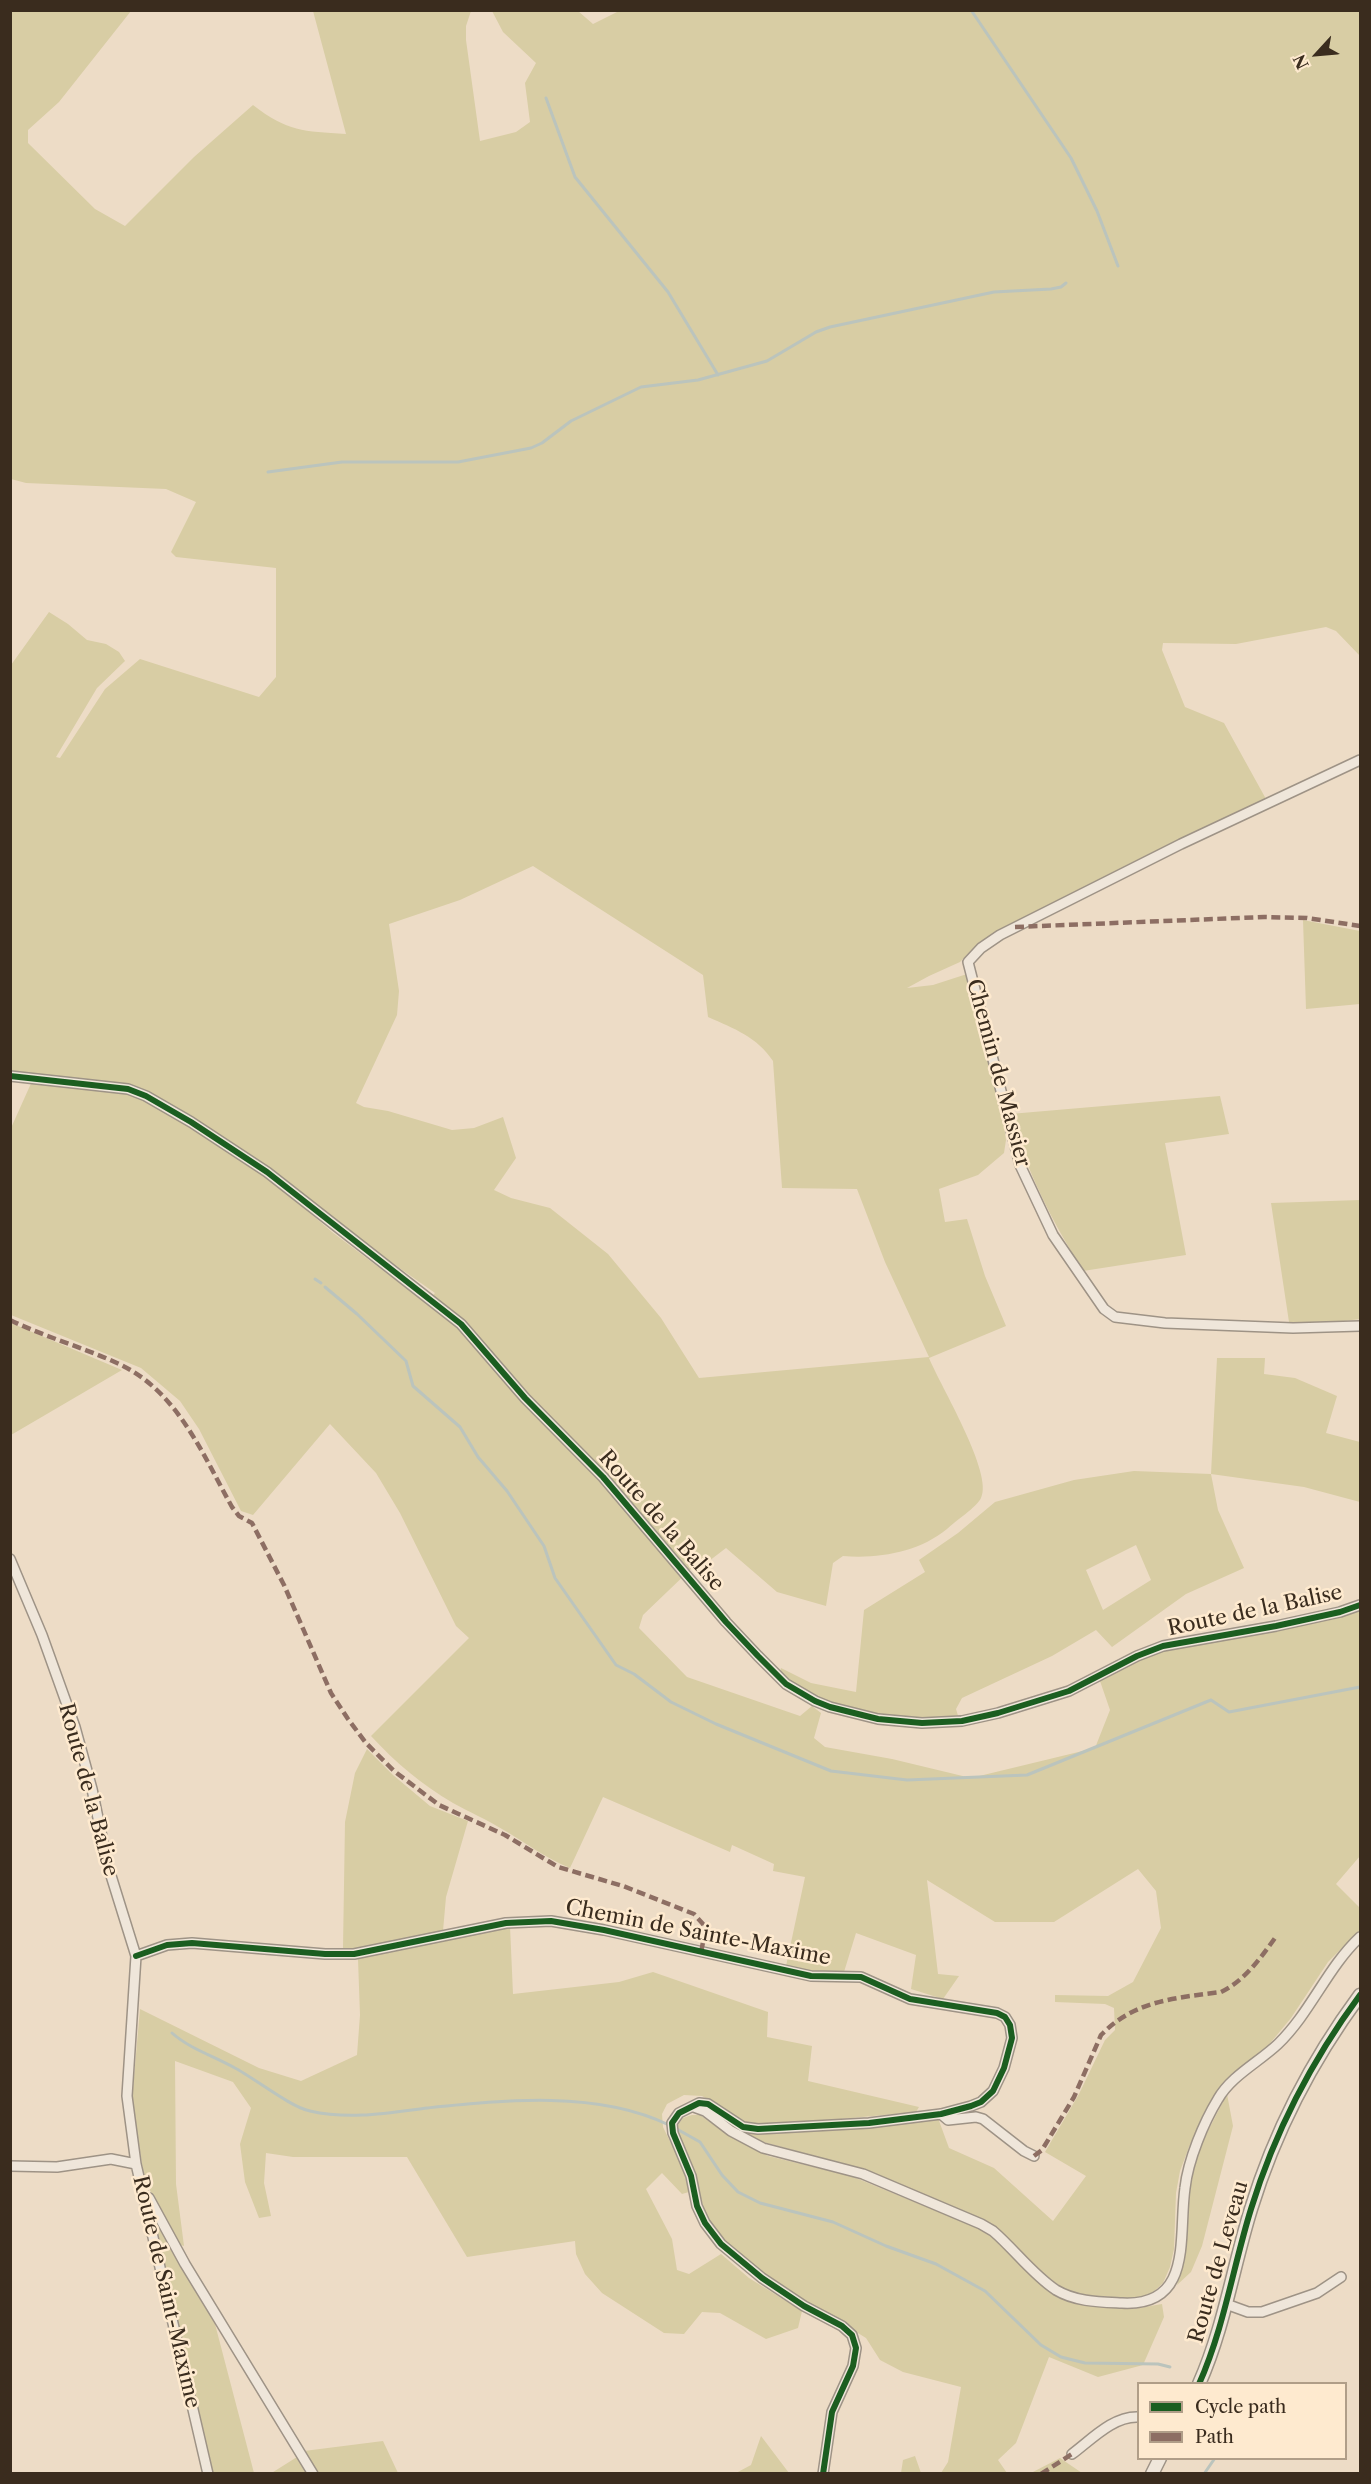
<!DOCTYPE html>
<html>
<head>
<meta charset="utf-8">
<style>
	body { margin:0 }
	#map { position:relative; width:1371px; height:2484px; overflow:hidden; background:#eddcc6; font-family:"Libre Caslon Text",serif }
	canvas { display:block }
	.frame { position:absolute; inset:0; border:12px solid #3a2c1e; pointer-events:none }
	.legend { position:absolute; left:1137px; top:2382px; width:210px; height:78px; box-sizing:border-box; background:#feeacf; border:2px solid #b09e88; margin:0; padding:8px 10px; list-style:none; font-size:18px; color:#3a2c1e }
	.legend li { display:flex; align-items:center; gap:12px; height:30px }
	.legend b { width:30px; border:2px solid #b09e88 }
	.north { position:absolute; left:1287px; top:24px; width:60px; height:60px; -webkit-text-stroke:4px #feeacf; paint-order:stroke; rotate:244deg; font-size:16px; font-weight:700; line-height:24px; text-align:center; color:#3a2c1e }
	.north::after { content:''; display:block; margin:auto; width:21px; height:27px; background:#3a2c1e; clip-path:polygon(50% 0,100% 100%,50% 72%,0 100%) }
</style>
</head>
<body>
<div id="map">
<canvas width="1371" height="2484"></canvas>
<div class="frame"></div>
<ul class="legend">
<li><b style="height:8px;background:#1b5e20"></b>Cycle path</li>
<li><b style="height:8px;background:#8d6e63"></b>Path</li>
</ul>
<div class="north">N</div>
</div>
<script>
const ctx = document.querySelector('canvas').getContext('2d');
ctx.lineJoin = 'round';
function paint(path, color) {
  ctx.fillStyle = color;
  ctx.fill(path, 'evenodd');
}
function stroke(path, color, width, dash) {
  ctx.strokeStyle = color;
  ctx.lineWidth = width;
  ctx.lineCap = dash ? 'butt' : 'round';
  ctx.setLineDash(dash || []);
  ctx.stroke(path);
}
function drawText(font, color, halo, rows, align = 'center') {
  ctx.font = font + ' "Libre Caslon Text",serif';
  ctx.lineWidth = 5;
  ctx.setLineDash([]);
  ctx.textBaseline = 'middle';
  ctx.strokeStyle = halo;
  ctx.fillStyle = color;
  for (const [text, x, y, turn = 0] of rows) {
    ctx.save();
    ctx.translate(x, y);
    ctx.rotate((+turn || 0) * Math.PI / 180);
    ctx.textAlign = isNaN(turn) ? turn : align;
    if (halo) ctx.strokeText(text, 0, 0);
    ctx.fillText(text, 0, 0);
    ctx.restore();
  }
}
paint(new Path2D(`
	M621 10 1360 11V656L1336 631 1326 627 1236 644 1163 643 1162 650 1185 707 1224 723 1266 799 1009 926 980 942 960 962 929 976 907 988 933 985 967 974 1003 1118 1006 1140 1004 1153 978 1175 939 1189 945 1222 967 1219 985 1276 1006 1326 929 1358C940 1385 994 1474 981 1498 977 1507 955 1521 947 1529 919 1552 879 1559 843 1556L833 1563 826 1606 777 1592 726 1548 696 1571 692 1568 643 1615 639 1628 687 1677 800 1716 812 1706 821 1713 814 1738 825 1747 892 1759 971 1778 1095 1748 1110 1710 1100 1681 1149 1655 1165 1649 1335 1619 1360 1610V1856L1336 1884 1360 1908V1930L1328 1962 1291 2018 1267 2047 1217 2090 1189 2147 1180 2171 1176 2193 1174 2249 1170 2267 1163 2283 1151 2294 1141 2299 1082 2295 1067 2291 1038 2270 992 2224 869 2171 760 2141 745 2134V2130L777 2132 938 2118 949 2148 994 2168 1053 2221 1086 2176 1045 2152 1079 2094 1105 2040 1115 2030 1114 2008 1105 2004 1055 2002V1995L1108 1996 1133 1982 1161 1928 1156 1891 1138 1869 1054 1922H995L927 1880 938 1974 959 1976 943 1999 911 1989 916 1955 856 1933 844 1972 810 1971 786 1966 805 1877 773 1871 774 1864 732 1845 730 1852 603 1797 570 1868C545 1858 525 1842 502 1829 486 1819 469 1812 453 1803 422 1785 395 1762 371 1736L469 1638 456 1626 400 1513 376 1473 330 1424 253 1515 241 1511 199 1429 180 1401 141 1368 11 1315V1128L33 1079 124 1093 153 1103 273 1181 332 1232 426 1303 435 1293 337 1224 268 1167 155 1095 121 1084 11 1074V665L49 612 68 624 87 640 106 644 119 652 125 661 97 688 56 757 60 758 105 689 140 659 259 697 276 677V568L176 557 171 552 196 502 166 489 26 483 11 479 10 11H131L59 102 28 130V143L95 209 125 226 194 157 253 105C288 132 303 131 346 134L313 11H471L466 26V40L480 141 516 132 530 122 525 83 536 63 503 32 492 11H578L593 24ZM533 866 703 975 708 1017C735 1029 757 1037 773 1061L782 1188 857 1189 885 1262 929 1357 699 1378 661 1318 608 1254 550 1208 511 1198 494 1190 516 1158 503 1117 474 1128 452 1130 388 1111 364 1107 356 1103 397 1015 399 991 389 924 460 900Z
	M1303 920 1360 931V1004L1306 1009Z
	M1220 1096 1229 1134 1165 1143 1186 1255 1083 1271C1050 1217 1028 1174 1010 1114Z
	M1360 1200V1319L1328 1323 1289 1322 1271 1203Z
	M11 1323 122 1370 11 1435Z
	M1217 1358H1265L1264 1374 1295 1378 1337 1396 1326 1433 1360 1442V1502L1304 1487 1211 1474 1218 1510 1244 1568 1186 1594 1112 1647 1096 1630 1052 1656 962 1698 956 1709 959 1719C898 1722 828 1716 780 1673L781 1668 811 1683 856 1692 864 1610 925 1572 919 1560 958 1533 995 1502 1074 1480 1134 1471 1211 1474ZM1136 1545 1151 1580 1103 1610 1086 1570Z
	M367 1749 393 1775 430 1806 468 1821 446 1897 443 1931 359 1948H343L345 1822 355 1773Z
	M510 1926 513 1994 619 1982 653 1972 768 2012 767 2037 812 2046 808 2081 919 2107 916 2112 786 2124H750L702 2096 684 2095 667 2104 662 2114 663 2127 683 2168 689 2192 682 2194 662 2173 646 2189 672 2239 677 2270 689 2274 721 2254 749 2278 802 2311 798 2328 766 2339 720 2313 702 2312 684 2334 664 2333 602 2293 585 2274 576 2254 575 2241 467 2257 407 2157H293L266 2153 264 2183 271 2216 259 2218 245 2182 240 2144 251 2108 233 2082 175 2061 176 2184 184 2246 178 2244 151 2193 143 2170 132 2100 140 2009 259 2068 301 2081 357 2055 360 2015 358 1959Z
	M1227 2094 1233 2126 1202 2246 1191 2272 1177 2285 1184 2262 1188 2185 1196 2154Z
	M692 2115H700L728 2135 768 2156 851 2176 983 2230 996 2239 1051 2292 1071 2303 1133 2309 1162 2304 1164 2317 1143 2365 1098 2377 1049 2357 1016 2443 998 2460 1007 2473H941L948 2462 961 2387 903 2372 880 2360 866 2338 760 2273 715 2233 707 2219 690 2161 677 2133 678 2125 683 2118Z
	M150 2208 215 2324 254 2473H212Z
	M761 2436 789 2473H736L751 2465Z
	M383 2441 398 2473H316L304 2451Z
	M915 2456 921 2473H901L903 2460Z
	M297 2457 308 2473 270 2474Z
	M1060 2458 1082 2473H1031Z`), '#d8cda4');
stroke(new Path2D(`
	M971 10 1071 158 1097 211 1118 266
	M546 98 575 177 668 292 718 375
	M268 472 342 462H458L531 448 542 443 571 421 641 387 698 380 767 361 816 332 830 327 994 292 1051 289 1061 287 1066 283
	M315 1279 321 1283
	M325 1287 357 1314 406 1361 413 1386 460 1427 478 1457 507 1491 544 1546 555 1578 616 1665 634 1674 671 1702 716 1724 831 1771 907 1780 1027 1775 1211 1700 1229 1712 1360 1687
	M172 2033C190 2049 214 2056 235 2068 254 2078 292 2108 310 2111 349 2120 388 2113 427 2108 504 2100 598 2090 669 2125
	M675 2128 700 2142 722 2175 738 2192 760 2203 833 2222 886 2246 936 2264 985 2291 1041 2345 1061 2357 1085 2363 1158 2364 1170 2367
	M1204 2474 1215 2458`), '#bbc4bd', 3);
const minor = new Path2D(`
	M1360 760 1181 844 1000 935 981 948 968 962 1020 1165 1053 1235 1104 1309 1115 1317 1165 1323 1293 1328 1360 1326
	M10 1076 128 1089 146 1096 191 1122 267 1172 461 1324 525 1398 603 1477 726 1622 758 1656 786 1684 815 1701 830 1707 878 1719 922 1723 962 1721 998 1713 1069 1691 1137 1656 1163 1646 1276 1626 1340 1612 1360 1605
	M10 1559 42 1635 75 1727 92 1789 108 1866 136 1956 127 2096 136 2164
	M136 1956 167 1945 192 1943 325 1954H354L506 1923 551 1921 604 1930 811 1976 861 1977 910 1999 997 2013 1005 2017 1010 2025 1012 2038 1004 2068 993 2091 981 2102 971 2106 941 2114 869 2123 758 2129 743 2127 708 2104 699 2103 679 2113 672 2123 673 2133 691 2176 697 2206 705 2223 721 2244 762 2278 804 2306 842 2326 852 2335 856 2348 853 2366 832 2412 823 2474
	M694 2107 705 2111 731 2131 763 2148 863 2174 981 2224 993 2231C1014 2249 1033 2275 1056 2290 1076 2302 1100 2302 1122 2303 1194 2307 1178 2236 1185 2188 1188 2160 1204 2122 1218 2099 1231 2076 1259 2062 1278 2044 1311 2012 1327 1968 1360 1937
	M941 2114 948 2120 976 2117 983 2119 1024 2151 1034 2156
	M10 2166 57 2167 111 2159 136 2164 208 2474
	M149 2198 185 2264 313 2474
	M1226 2304 1248 2312H1262L1317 2293 1341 2277
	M1072 2454C1091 2440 1113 2416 1138 2417`);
const tertiary = new Path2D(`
	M1199 2384C1224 2328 1233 2267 1251 2209 1275 2131 1312 2060 1360 1995
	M1152 2474 1160 2458`);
stroke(minor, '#9e9386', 12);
stroke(tertiary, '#9e9386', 15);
stroke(minor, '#efe6da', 9);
stroke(tertiary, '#efe6da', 12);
stroke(new Path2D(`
	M1015 927 1264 917 1307 918 1360 926
	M10 1320C45 1337 82 1347 117 1363 177 1390 202 1453 232 1507L239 1516 252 1523 284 1585 331 1693 348 1719 366 1743 394 1771 439 1805 505 1835 558 1867 623 1886 694 1914 703 1924 705 1931 701 1953
	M1034 2156 1042 2150 1074 2097 1101 2035C1135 2000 1176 1998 1221 1992 1244 1981 1260 1959 1275 1938
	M1041 2474 1072 2454`), '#8d6e63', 4.5, [9, 4.5]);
stroke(new Path2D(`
	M10 1076 128 1089 146 1096 191 1122 267 1172 461 1324 525 1398 603 1477 726 1622 758 1656 786 1684 815 1701 830 1707 878 1719 922 1723 962 1721 998 1713 1069 1691 1137 1656 1163 1646 1276 1626 1340 1612 1360 1605
	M136 1956 167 1945 192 1943 325 1954H354L506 1923 551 1921 604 1930 811 1976 861 1977 910 1999 997 2013 1005 2017 1010 2025 1012 2038 1004 2068 993 2091 981 2102 971 2106 941 2114 869 2123 758 2129 743 2127 708 2104 699 2103 679 2113 672 2123 673 2133 691 2176 697 2206 705 2223 721 2244 762 2278 804 2306 842 2326 852 2335 856 2348 853 2366 832 2412 823 2474
	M1199 2384C1224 2328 1233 2267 1251 2209 1275 2131 1312 2060 1360 1995`), '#1b5e20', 6);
drawText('21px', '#3a2c1e', '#feeacf', [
	["Chemin de Massier",998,1073,75],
	["Route de la Balise",661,1521,49],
	["Route de la Balise",1255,1611,-12],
	["Route de la Balise",88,1790,75],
	["Chemin de Sainte-Maxime",698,1933,11],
	["Route de Leveau",1219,2262,-74],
	["Route de Saint-Maxime",166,2292,77]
]);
</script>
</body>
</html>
